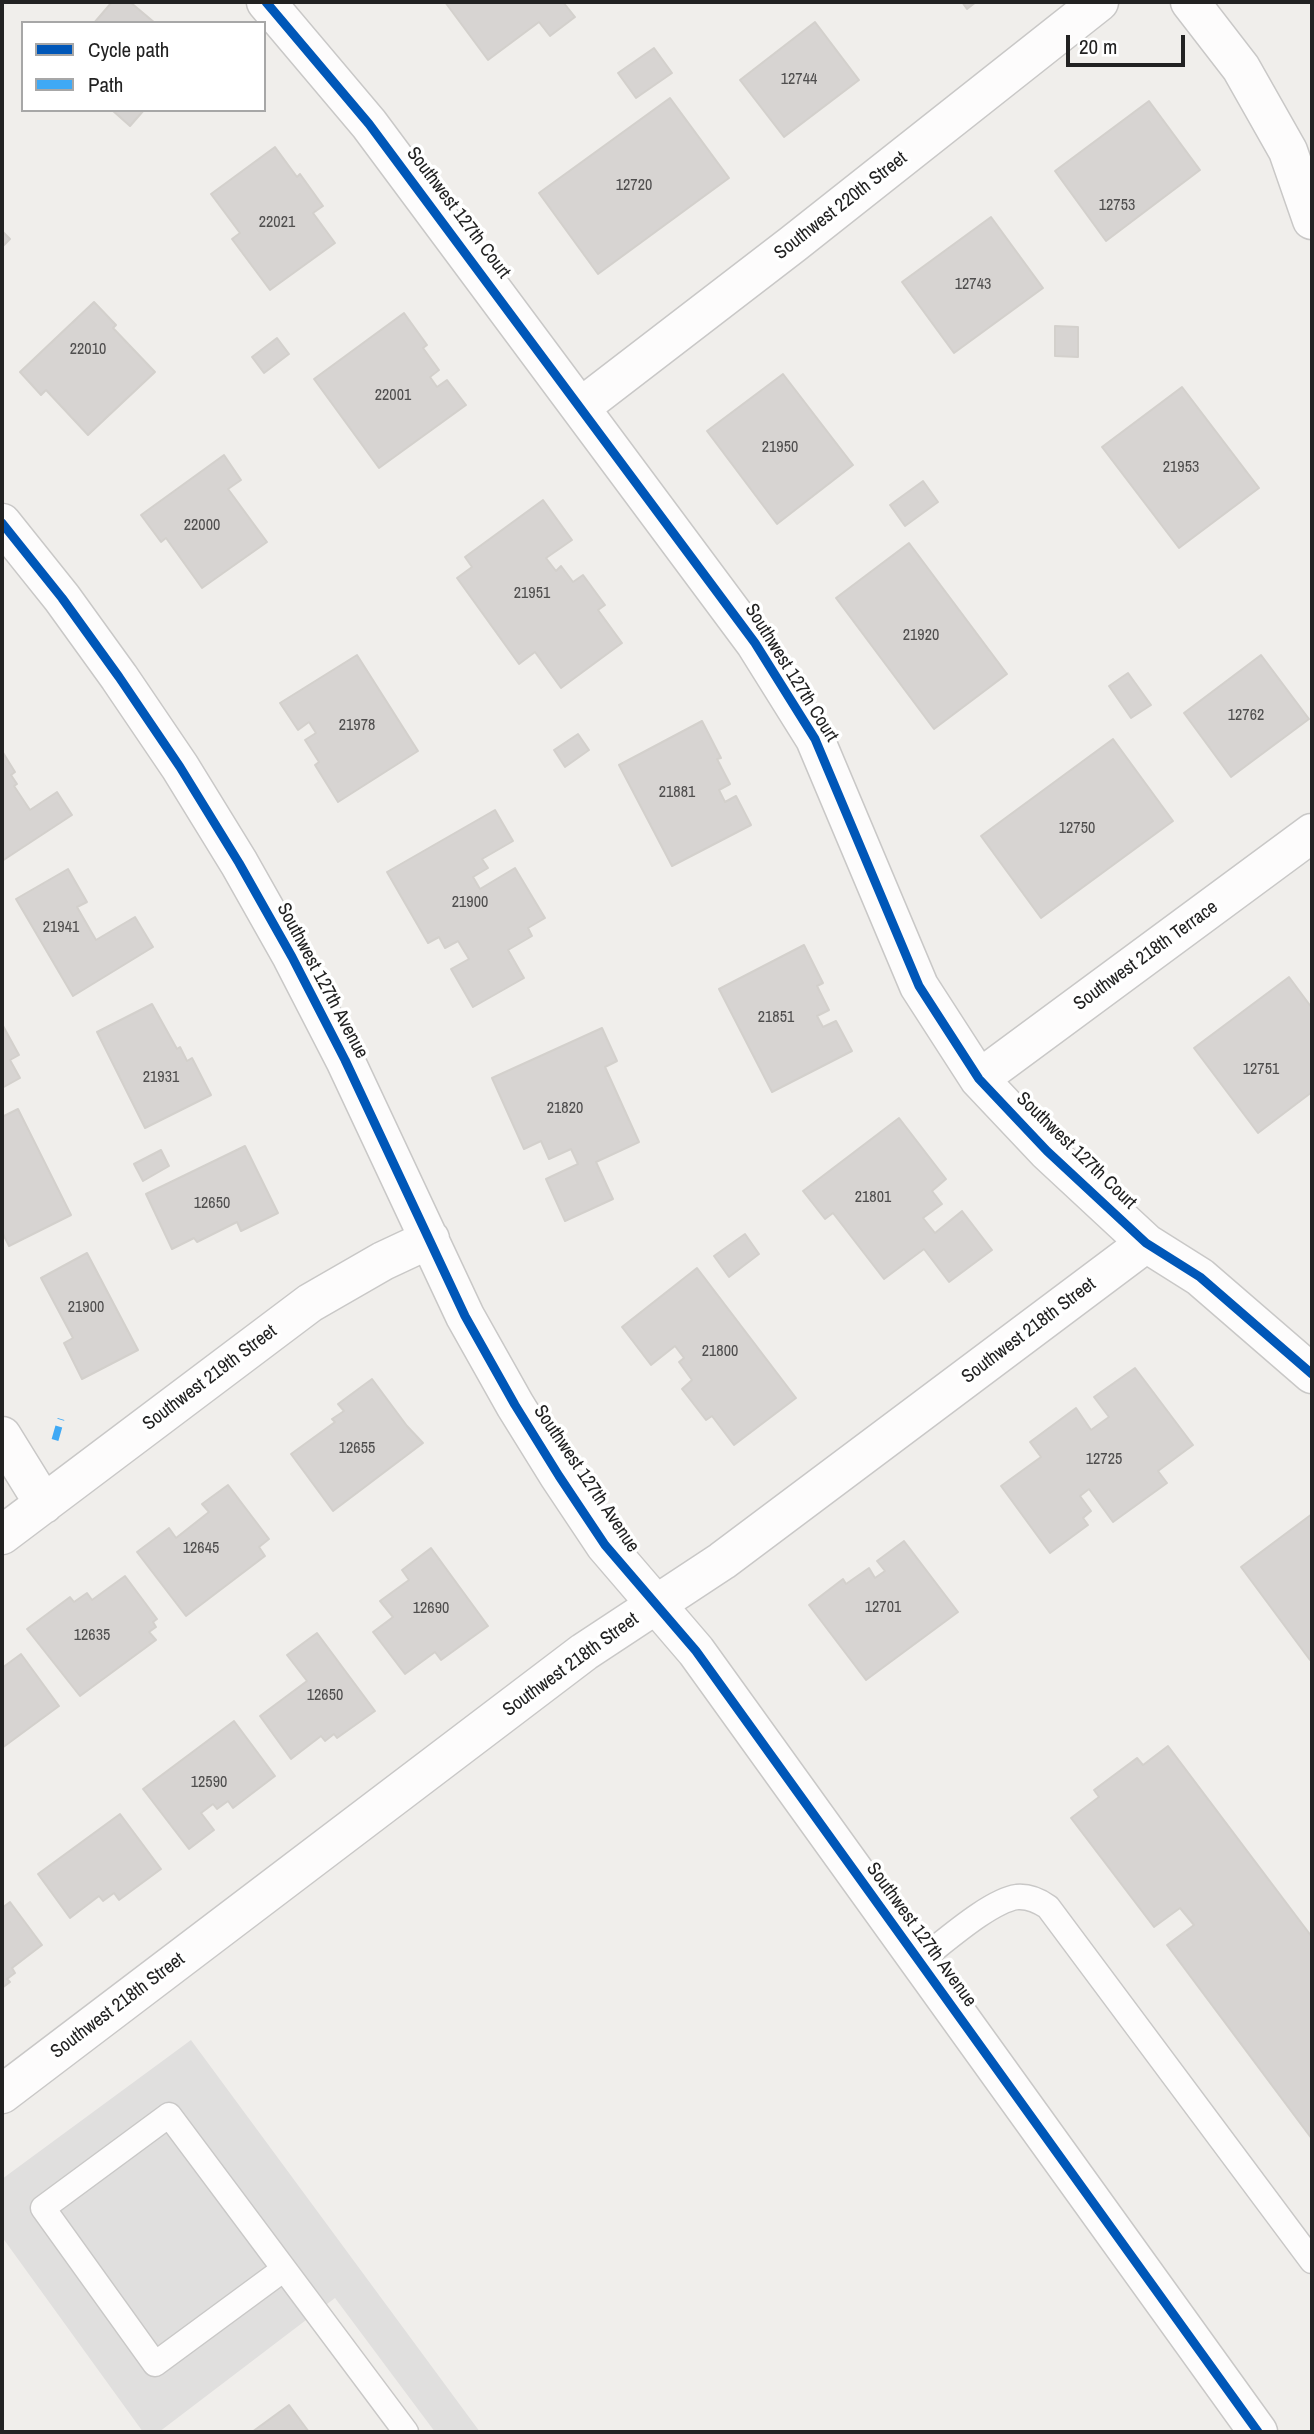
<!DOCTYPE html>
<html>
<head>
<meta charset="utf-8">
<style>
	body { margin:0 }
	#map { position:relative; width:1314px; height:2434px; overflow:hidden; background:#f0eeeb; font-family:"Archivo Narrow",sans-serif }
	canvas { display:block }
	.frame { position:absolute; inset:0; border:4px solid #222; pointer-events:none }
	.legend { position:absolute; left:21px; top:21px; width:245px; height:91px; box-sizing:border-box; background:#fff; border:2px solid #a7a7a7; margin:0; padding:9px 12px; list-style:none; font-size:21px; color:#222 }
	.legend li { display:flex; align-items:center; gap:14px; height:35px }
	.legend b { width:35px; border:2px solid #a7a7a7 }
	.scale { position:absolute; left:1066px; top:35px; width:119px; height:32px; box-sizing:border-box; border:4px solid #222; border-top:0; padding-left:9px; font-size:21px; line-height:24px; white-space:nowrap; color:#222; -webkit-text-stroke:5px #fff; paint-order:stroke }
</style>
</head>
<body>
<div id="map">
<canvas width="1314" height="2434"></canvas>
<div class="frame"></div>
<ul class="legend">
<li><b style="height:9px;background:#0057b8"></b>Cycle path</li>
<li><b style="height:9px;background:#3fa9f5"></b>Path</li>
</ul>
<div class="scale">20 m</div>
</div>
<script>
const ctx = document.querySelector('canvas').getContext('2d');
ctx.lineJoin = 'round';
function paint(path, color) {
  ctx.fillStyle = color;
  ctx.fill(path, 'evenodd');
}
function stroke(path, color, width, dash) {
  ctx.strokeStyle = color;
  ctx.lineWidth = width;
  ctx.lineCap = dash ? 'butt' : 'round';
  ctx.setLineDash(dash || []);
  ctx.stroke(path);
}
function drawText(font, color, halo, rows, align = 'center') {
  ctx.font = font + ' "Archivo Narrow",sans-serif';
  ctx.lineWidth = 7;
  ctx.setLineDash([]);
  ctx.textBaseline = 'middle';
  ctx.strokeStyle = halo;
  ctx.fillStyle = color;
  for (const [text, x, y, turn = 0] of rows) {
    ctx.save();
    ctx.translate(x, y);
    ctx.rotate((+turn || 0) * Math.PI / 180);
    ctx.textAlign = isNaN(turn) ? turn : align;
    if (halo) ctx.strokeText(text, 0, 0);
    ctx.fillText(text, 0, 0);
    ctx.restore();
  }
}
paint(new Path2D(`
	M191 2040 480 2432H435L335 2298 159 2432H143L2 2237V2179Z`), '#e0dfde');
const building = new Path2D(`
	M112 2H130L155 23H94Z
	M445 2H563L575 17 550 36 539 22 488 60Z
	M962 2H976L967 9Z
	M815 22 859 80 784 137 740 80Z
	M654 48 672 73 636 98 618 73Z
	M670 98 729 178 598 274 539 193Z
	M1149 101 1200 170 1106 241 1055 171Z
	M112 110H144L130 126Z
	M275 147 297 177 300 174 323 206 313 213 335 243 270 290 232 239 240 233 211 194Z
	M991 217 1043 288 954 353 902 282Z
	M2 231 10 239 2 247Z
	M94 302 116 325 113 328 155 372 88 435 46 390 41 395 20 372Z
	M404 313 427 345 423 348 439 370 430 377 437 387 447 380 466 405 379 468 314 379Z
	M1055 326 1078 327V357L1055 356Z
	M277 338 289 354 264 373 252 357Z
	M783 374 853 465 777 524 707 431Z
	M1182 387 1259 488 1179 548 1102 447Z
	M224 455 241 480 228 489 267 542 202 588 166 538 161 542 141 515Z
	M923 481 938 502 905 526 890 505Z
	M543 500 572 540 546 558 556 571 561 566 573 582 583 575 605 605 598 610 622 643 561 688 535 652 519 664 457 578 472 567 465 557Z
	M909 543 1007 674 934 729 836 598Z
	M357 655 418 751 338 802 315 765 319 762 305 740 316 733 309 722 298 730 280 703Z
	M1261 655 1309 719 1231 777 1184 713Z
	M1128 673 1151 705 1131 718 1109 686Z
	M702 721 721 758 717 759 730 784 719 790 725 802 736 796 751 825 672 866 619 765Z
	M578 734 589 750 565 767 554 750Z
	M1113 739 1173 821 1041 918 981 836Z
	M2 751 15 772 11 775 17 784 14 786 30 810 57 792 72 815 2 861Z
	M495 810 513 841 482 859 488 868 473 877 480 889 515 868 545 918 528 928 532 936 508 950 524 978 473 1007 451 969 469 959 458 941 445 948 439 937 428 943 387 872Z
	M68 869 87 902 77 907 96 940 135 917 153 947 73 996 16 899Z
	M804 945 823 983 817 986 829 1010 817 1016 823 1027 836 1021 852 1051 772 1092 719 989Z
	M1289 977 1312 1008V1092L1258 1133 1194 1048Z
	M152 1004 177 1049 180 1047 187 1061 192 1058 211 1095 145 1128 97 1032Z
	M2 1024 19 1055 10 1060 20 1078 2 1088Z
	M602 1028 617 1061 605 1067 639 1142 596 1162 613 1199 565 1221 546 1179 578 1164 571 1149 549 1159 541 1141 524 1149 492 1078Z
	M18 1109 71 1215 9 1246 2 1232V1117Z
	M899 1118 946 1179 932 1191 942 1204 923 1218 935 1233 962 1211 992 1250 949 1282 924 1249 884 1279 833 1213 825 1219 803 1191Z
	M245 1146 278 1213 241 1231 237 1222 197 1242 194 1238 172 1249 146 1194Z
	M161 1150 169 1166 143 1181 134 1164Z
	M745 1234 759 1254 729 1277 714 1256Z
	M87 1253 138 1350 82 1379 64 1343 73 1338 41 1278Z
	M697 1268 796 1398 734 1445 712 1416 706 1420 682 1389 692 1380 679 1362 684 1358 675 1346 651 1365 622 1327Z
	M1135 1368 1193 1445 1158 1471 1167 1483 1113 1522 1089 1489 1080 1496 1091 1511 1083 1518 1088 1525 1050 1553 1001 1486 1041 1457 1030 1442 1076 1408 1091 1430 1109 1417 1094 1397Z
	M372 1379 407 1426 423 1443 333 1511 291 1454 335 1422 332 1419 344 1411 338 1404Z
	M228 1485 269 1539 259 1547 265 1556 186 1616 137 1552 169 1528 176 1538 209 1512 202 1504Z
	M1312 1514V1659L1310 1660 1241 1567Z
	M904 1541 958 1612 866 1680 809 1605 843 1579 846 1584 869 1568 875 1578 885 1571 877 1561Z
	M431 1548 488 1626 441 1660 435 1652 405 1674 373 1632 393 1617 380 1601 409 1580 402 1570Z
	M125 1576 157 1619 153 1622 156 1627 149 1632 156 1640 80 1696 27 1629 70 1597 74 1602 87 1593 92 1600Z
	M317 1633 375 1711 337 1738 334 1734 325 1741 321 1736 291 1759 260 1716 307 1681 287 1655Z
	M21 1654 59 1706 2 1748V1668Z
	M234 1721 275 1776 233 1808 228 1801 217 1809 213 1804 201 1813 214 1830 189 1849 143 1789Z
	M1168 1746 1312 1937V2139L1167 1945 1194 1925 1180 1908 1154 1927 1071 1818 1099 1797 1094 1790 1137 1758 1143 1765Z
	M120 1814 161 1869 119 1900 114 1893 103 1901 99 1896 70 1918 38 1874Z
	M10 1902 42 1945 12 1968 15 1973 7 1979 10 1982 2 1988V1908Z
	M289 2405 309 2432H252Z`);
paint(building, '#d7d4d2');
stroke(building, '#d3d0cc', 2);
const lane = new Path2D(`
	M919 1961C942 1944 989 1901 1017 1897 1029 1896 1038 1900 1048 1907L1312 2261
	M284 2269 155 2364 43 2208 169 2115 406 2432`);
const street = new Path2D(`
	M266 2 369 124 755 643 815 739 919 986 979 1079 1047 1151 1146 1243 1200 1277 1312 1374
	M1190 2 1241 68 1288 151 1312 220
	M581 407 793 244 1099 2
	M2 523 62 598 119 677 180 767 239 863 292 957 345 1060 465 1316 515 1405 559 1476 605 1545 696 1651 1258 2432
	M979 1079 1312 833
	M2 1436 44 1504
	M2 1535 310 1303 383 1261 430 1239
	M2 2094 584 1652 722 1561 1146 1243`);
stroke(lane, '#c9c8c7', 27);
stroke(street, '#c9c8c7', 41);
stroke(lane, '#fdfcfc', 24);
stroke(street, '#fdfcfc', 38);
stroke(new Path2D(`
	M55 1440 61 1419`), '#3fa9f5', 7, [14, 7]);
stroke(new Path2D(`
	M266 2 369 124 755 643 815 739 919 986 979 1079 1047 1151 1146 1243 1200 1277 1312 1374
	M2 523 62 598 119 677 180 767 239 863 292 957 345 1060 465 1316 515 1405 559 1476 605 1545 696 1651 1258 2432`), '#0057b8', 9);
drawText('16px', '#4f4e4e', null, [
	["12744",799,80],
	["12720",634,186],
	["12753",1117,206],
	["22021",277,223],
	["12743",973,285],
	["22010",88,350],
	["22001",393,396],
	["21950",780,448],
	["21953",1181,468],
	["22000",202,526],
	["21951",532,594],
	["21920",921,636],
	["12762",1246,716],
	["21978",357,726],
	["21881",677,793],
	["12750",1077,829],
	["21900",470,903],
	["21941",61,928],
	["21851",776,1018],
	["12751",1261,1070],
	["21931",161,1078],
	["21820",565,1109],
	["21801",873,1198],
	["12650",212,1204],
	["21900",86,1308],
	["21800",720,1352],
	["12655",357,1449],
	["12725",1104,1460],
	["12645",201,1549],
	["12701",883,1608],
	["12690",431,1609],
	["12635",92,1636],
	["12650",325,1696],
	["12590",209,1783]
]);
drawText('19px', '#222', '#fff', [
	["Southwest 220th Street",841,206,-38],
	["Southwest 127th Court",458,213,53],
	["Southwest 127th Court",791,673,58],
	["Southwest 218th Terrace",1146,956,-36],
	["Southwest 127th Avenue",322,981,62],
	["Southwest 127th Court",1076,1151,44],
	["Southwest 218th Street",1029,1331,-37],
	["Southwest 219th Street",210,1378,-37],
	["Southwest 127th Avenue",586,1479,56],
	["Southwest 218th Street",571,1665,-36],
	["Southwest 127th Avenue",921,1935,54],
	["Southwest 218th Street",118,2006,-37]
]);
</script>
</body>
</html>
